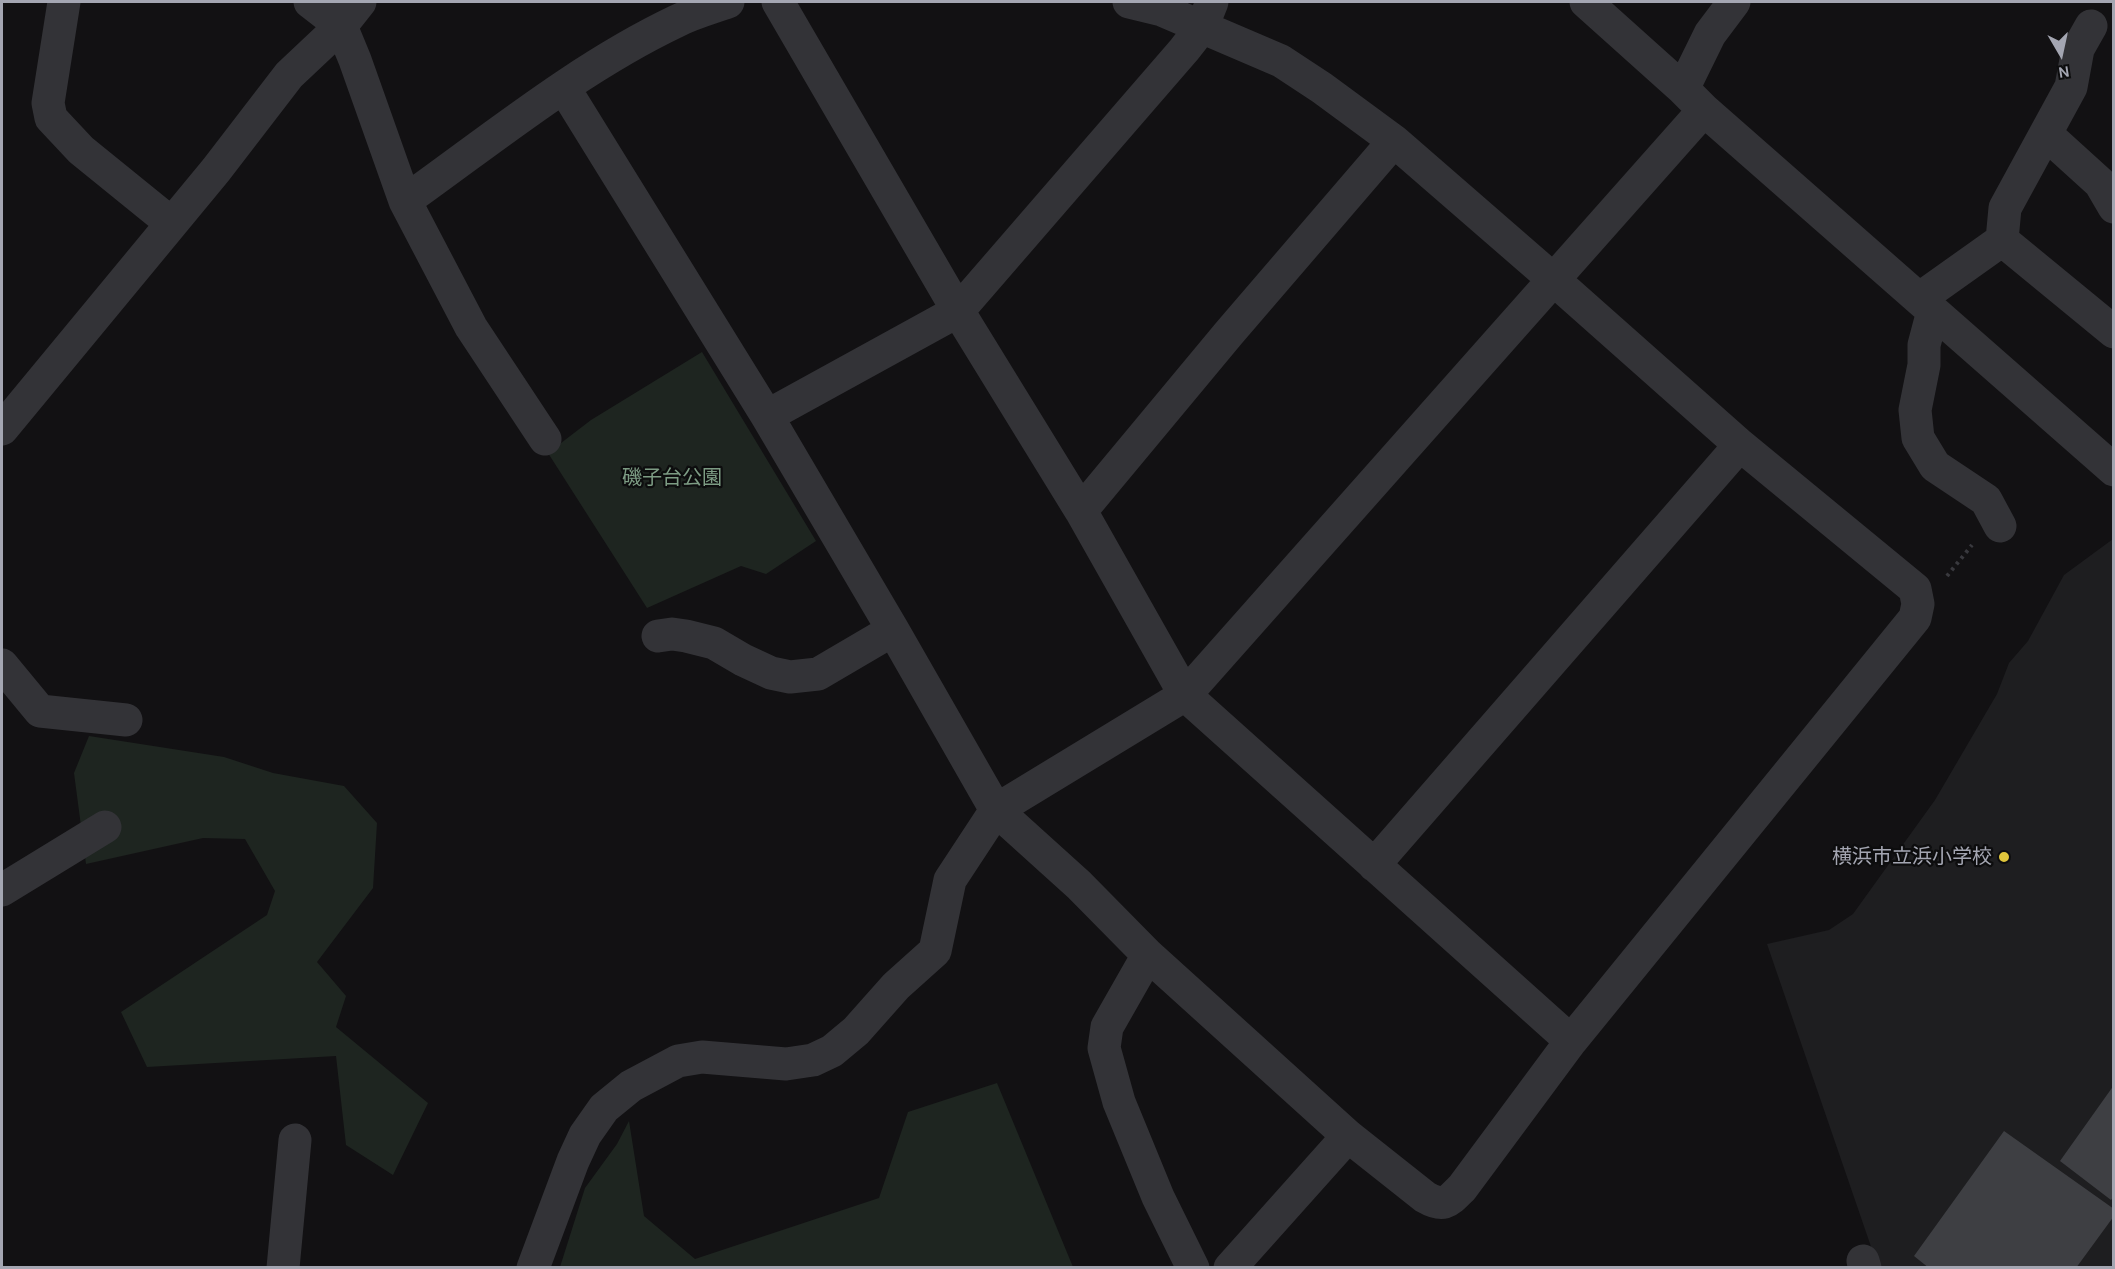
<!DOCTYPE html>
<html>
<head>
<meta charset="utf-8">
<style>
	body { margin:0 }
	#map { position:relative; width:2115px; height:1269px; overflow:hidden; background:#121113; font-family:Karla,sans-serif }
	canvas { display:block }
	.frame { position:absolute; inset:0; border:3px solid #a4a6b2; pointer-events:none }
	.north { position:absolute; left:2031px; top:24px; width:60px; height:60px; -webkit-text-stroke:4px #0d0d0e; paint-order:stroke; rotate:171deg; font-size:16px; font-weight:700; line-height:24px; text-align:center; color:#a4a6b2 }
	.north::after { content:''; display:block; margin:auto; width:21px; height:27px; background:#a4a6b2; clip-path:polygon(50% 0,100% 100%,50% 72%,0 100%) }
</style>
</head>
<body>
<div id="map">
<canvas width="2115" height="1269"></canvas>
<div class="frame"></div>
<div class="north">N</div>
</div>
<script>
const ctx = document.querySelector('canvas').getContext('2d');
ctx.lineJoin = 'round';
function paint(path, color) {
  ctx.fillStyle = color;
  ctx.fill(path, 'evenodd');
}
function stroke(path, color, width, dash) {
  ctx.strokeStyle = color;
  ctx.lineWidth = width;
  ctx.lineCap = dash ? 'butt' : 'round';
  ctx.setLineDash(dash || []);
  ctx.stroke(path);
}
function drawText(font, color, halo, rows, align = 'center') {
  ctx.font = font + ' Karla,"Noto Sans JP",sans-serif';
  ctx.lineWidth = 4.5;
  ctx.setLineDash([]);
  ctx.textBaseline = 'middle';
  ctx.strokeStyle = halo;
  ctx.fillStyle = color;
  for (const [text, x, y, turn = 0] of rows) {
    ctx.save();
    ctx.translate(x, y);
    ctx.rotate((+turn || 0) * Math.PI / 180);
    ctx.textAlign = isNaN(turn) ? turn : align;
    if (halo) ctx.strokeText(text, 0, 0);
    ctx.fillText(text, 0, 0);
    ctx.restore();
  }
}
paint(new Path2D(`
	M2113 539V1267H1878L1767 944 1829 930 1853 914 1935 800 1997 694 2009 663 2028 641 2064 575Z`), '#1e1e20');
paint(new Path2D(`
	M702 352 816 541 766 574 741 566 647 608 548 453 591 420Z
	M89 736 224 757 273 773 344 786 377 823 373 888 317 962 346 996 336 1027 428 1103 393 1175 346 1145 336 1056 147 1067 121 1012 267 915 275 891 245 839 203 838 86 864 74 773Z
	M997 1083 1073 1267H560L585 1188 617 1144 629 1121 644 1216 695 1259 879 1198 908 1112Z`), '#1e2520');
paint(new Path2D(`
	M2114 1085V1196L2111 1200 2060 1161Z
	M2004 1131 2114 1209V1216L2076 1268H1929L1914 1256Z`), '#3e3f43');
stroke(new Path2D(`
	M1947 576 1972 545`), '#39393e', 4, [3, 4.5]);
stroke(new Path2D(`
	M64 2 48 103 51 118 81 150 171 223
	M310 2 341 26 355 60 405 201 471 327 545 439
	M778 2 958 311 1081 511 1185 695 1571 1041
	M1586 2 1683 89 1704 110 2114 470
	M564 88 767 416 893 630 996 810 1079 885 1148 955 1348 1136 1425 1197C1444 1208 1448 1202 1462 1188L1571 1041 1915 618 1918 604 1915 589 1740 445 1554 280 1394 141 1322 88 1281 61 1162 10 1129 2
	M1683 89 1710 34 1734 2
	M2046 134 2100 183 2114 207
	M405 201C492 139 580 67 677 21 693 13 711 8 728 2
	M2002 240 2114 332
	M1919 299 2002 240 2005 208 2071 87 2078 49 2091 26
	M1933 311 1924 345V365L1915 410 1918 438 1935 466 1986 500 2000 526
	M767 416 958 311 1184 50 1202 27 1212 2
	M2 429 216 170 289 75 341 26 360 2
	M1081 511 1229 333 1394 141
	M658 636 672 634 686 636 714 643 743 660 771 673 790 677 818 674 893 630
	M2 665 40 711 126 720
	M1374 865 1740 445
	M2 890 105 827
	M1148 955 1107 1027 1104 1048 1119 1102 1158 1197 1193 1268
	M1863 1261 1865 1268
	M283 1268 295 1140
	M533 1268 573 1161 585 1135 604 1108 631 1086 678 1061 702 1057 786 1064 813 1060 832 1051 856 1031 896 986 935 951 950 880 996 810 1185 695 1704 110
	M1230 1268 1348 1136`), '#333337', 33);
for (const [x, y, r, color] of [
	[2004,857,6,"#e0c63c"]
]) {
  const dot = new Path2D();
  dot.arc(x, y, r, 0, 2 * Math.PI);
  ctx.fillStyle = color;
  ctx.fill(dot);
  stroke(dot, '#0d0d0e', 2);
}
drawText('20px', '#7d9c84', '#0d0d0e', [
	["磯子台公園",672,478]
]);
drawText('20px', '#a4a6b2', '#0d0d0e', [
	["横浜市立浜小学校",1992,857]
], 'right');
</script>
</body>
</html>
